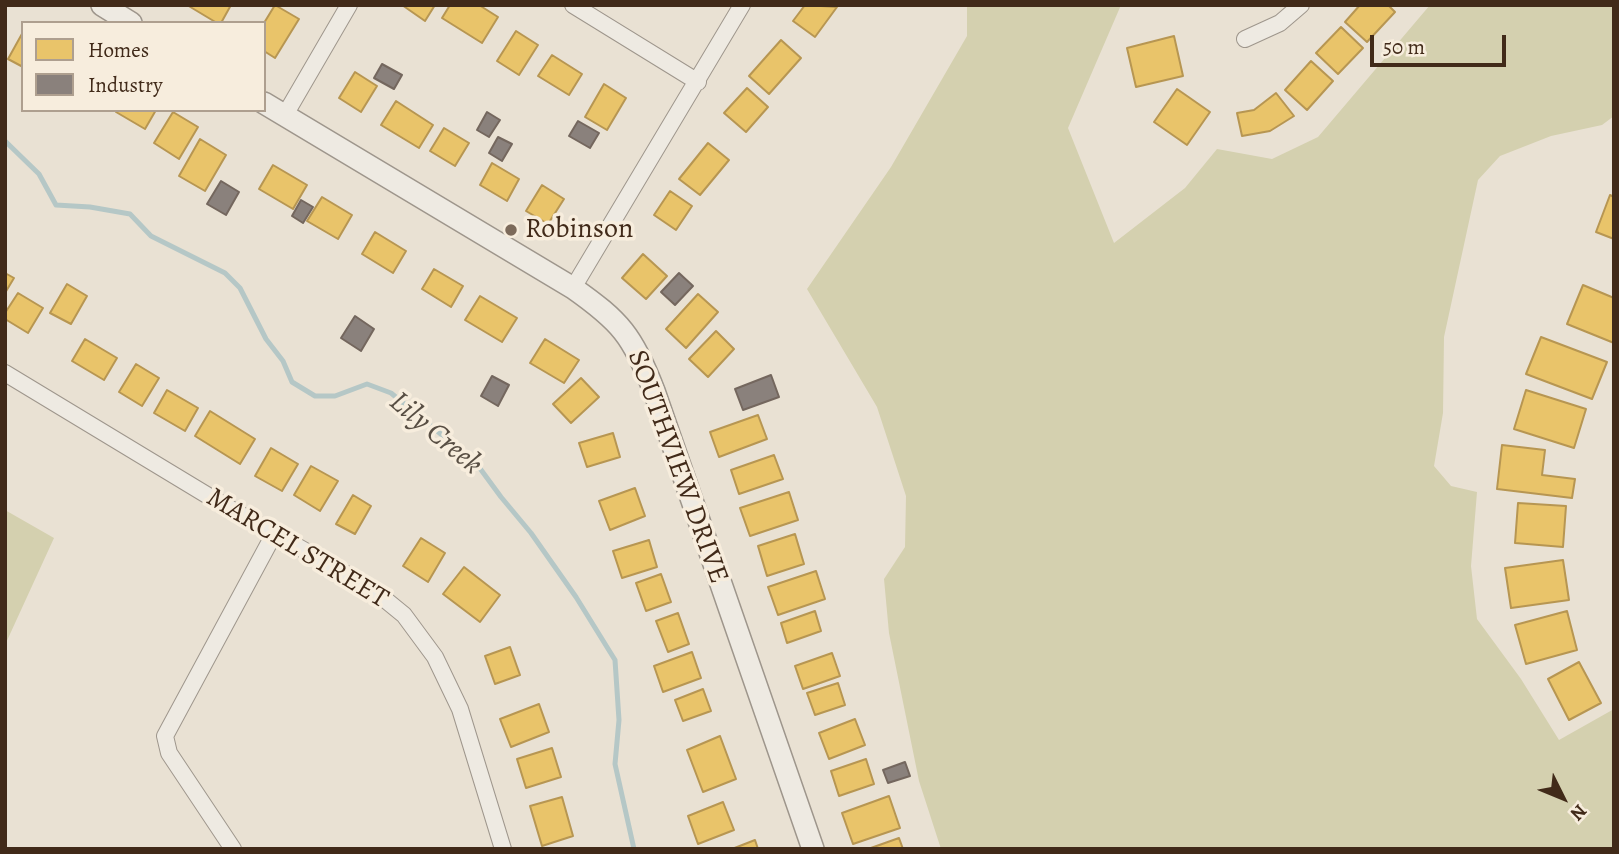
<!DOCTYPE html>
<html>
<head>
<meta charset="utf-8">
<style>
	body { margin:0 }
	#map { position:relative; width:1619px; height:854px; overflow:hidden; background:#e9e1d3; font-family:Alegreya,serif }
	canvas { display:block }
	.frame { position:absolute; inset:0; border:7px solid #412a19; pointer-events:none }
	.legend { position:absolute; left:21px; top:21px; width:245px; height:91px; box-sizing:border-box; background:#f7eddd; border:2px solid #ae9f8f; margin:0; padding:9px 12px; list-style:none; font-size:21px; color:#412a19 }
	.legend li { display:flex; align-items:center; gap:14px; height:35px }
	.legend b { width:35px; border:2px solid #ae9f8f }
	.north { position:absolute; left:1528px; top:763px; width:70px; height:70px; -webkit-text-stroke:5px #f7eddd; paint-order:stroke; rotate:133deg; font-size:19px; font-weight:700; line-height:28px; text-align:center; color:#412a19 }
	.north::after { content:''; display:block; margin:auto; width:24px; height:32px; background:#412a19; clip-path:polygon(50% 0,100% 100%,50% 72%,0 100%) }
	.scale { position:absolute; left:1370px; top:35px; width:136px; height:32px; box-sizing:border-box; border:4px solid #412a19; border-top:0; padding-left:9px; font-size:21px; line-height:24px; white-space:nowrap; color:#412a19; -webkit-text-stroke:5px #f7eddd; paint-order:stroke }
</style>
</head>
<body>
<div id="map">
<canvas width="1619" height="854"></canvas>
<div class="frame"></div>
<ul class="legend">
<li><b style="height:19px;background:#e9c46a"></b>Homes</li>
<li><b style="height:19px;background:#8a817c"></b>Industry</li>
</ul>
<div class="north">N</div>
<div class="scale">50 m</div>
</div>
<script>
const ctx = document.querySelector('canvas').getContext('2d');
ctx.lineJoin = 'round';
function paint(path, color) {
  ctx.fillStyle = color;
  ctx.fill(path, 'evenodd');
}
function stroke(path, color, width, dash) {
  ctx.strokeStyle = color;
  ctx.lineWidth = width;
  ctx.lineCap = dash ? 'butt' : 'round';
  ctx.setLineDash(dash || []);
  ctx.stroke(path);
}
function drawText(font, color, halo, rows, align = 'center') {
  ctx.font = font + ' Alegreya,serif';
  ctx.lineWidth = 7;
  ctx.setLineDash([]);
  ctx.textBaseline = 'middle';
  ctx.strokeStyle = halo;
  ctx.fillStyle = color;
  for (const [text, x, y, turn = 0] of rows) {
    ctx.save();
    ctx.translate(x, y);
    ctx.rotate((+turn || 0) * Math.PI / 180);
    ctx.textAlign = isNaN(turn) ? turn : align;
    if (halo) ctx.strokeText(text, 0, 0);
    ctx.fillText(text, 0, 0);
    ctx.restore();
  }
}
paint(new Path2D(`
	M967 5H1121L1068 128 1114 243 1185 188 1217 149 1272 159 1318 137 1430 5H1614V116L1602 125 1551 136 1500 156 1478 180 1444 337 1443 413 1434 466 1451 486 1477 492 1471 566 1477 619 1521 679 1559 740 1614 709V849H941L919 781 889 633 884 579 905 547 906 496 877 407 807 289 891 167 967 36Z
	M5 510 54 538 5 645Z`), '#d4d0af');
const homes = new Path2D(`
	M187 5H231L221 23H217Z
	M275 5 299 19 275 58 264 51V23Z
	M402 5H435L425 21Z
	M450 5H479L498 17 482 43 442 18Z
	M805 5 837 7 815 37 793 21Z
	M1360 5H1388L1395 12 1367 42 1345 22Z
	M1341 27 1363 48 1338 74 1316 53Z
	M516 31 538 45 519 75 497 61Z
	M23 32V67L8 59Z
	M1174 36 1183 76 1136 87 1127 48Z
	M781 40 801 58 769 94 749 76Z
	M552 55 582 74 569 95 538 76Z
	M1311 61 1333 81 1307 110 1285 90Z
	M355 72 377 86 361 112 339 98Z
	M604 84 626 98 607 130 585 117Z
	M747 88 768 107 746 132 724 113Z
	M1177 89 1210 112 1187 145 1154 122Z
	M1276 93 1294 116 1270 131 1242 136 1237 113 1254 110Z
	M396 101 433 125 419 148 381 125Z
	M118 110H156L145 129 116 112Z
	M173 112 198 127 179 159 154 143Z
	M444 128 469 143 455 166 430 151Z
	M200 139 226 155 205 191 179 176Z
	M708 143 729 160 700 195 679 179Z
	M492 163 519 179 507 201 480 185Z
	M273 165 307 185 293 209 259 189Z
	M542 185 564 199 548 224 526 211Z
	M670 191 692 206 676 230 654 215Z
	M1610 195 1614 197V239L1596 232Z
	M322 197 352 215 338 239 307 221Z
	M375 232 406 251 393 273 362 254Z
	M643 254 667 276 646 299 622 278Z
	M434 269 463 286 451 307 422 289Z
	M5 273 14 278 5 293Z
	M67 284 87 296 71 324 50 313Z
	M1583 285 1614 298V343L1567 324Z
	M18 293 43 308 28 333 5 319V313Z
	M698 294 718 312 686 348 666 329Z
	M480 296 517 318 502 342 465 320Z
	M716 331 734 349 708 377 689 359Z
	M1541 337 1607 362 1592 399 1526 374Z
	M85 339 117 358 104 380 72 361Z
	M545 339 579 360 564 383 530 363Z
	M136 364 159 378 142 406 119 392Z
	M581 378 599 397 571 423 553 404Z
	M167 390 198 408 185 431 154 413Z
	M1526 390 1586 409 1574 448 1514 429Z
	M210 411 255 439 240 464 195 436Z
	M758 415 767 439 719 457 710 432Z
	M613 433 620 457 587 467 579 443Z
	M1502 445 1545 450 1542 475 1575 479 1572 498 1497 489Z
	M271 448 298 464 282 491 255 476Z
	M774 455 783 479 739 494 731 470Z
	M311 466 338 481 320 511 294 495Z
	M635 488 645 516 610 530 599 501Z
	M789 492 798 520 750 536 740 508Z
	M353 495 371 506 355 534 336 524Z
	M1518 503 1566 506 1563 547 1515 543Z
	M795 534 804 564 767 576 758 546Z
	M421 538 445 553 428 582 403 566Z
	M649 540 657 567 622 578 613 551Z
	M1563 560 1569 600 1511 608 1505 568Z
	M464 567 500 595 480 622 443 594Z
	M816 571 825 599 778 615 768 587Z
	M661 574 671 602 646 611 636 583Z
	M815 611 821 631 787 643 781 623Z
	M1567 611 1577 650 1526 664 1515 625Z
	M678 613 689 644 668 652 656 621Z
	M510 647 520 675 495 684 485 656Z
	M692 652 701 678 663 692 654 666Z
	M832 653 840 676 803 689 795 666Z
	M1579 662 1601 703 1569 720 1548 679Z
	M838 683 845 705 815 715 807 693Z
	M703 689 711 711 683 721 675 700Z
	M539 704 549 732 511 747 500 719Z
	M855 719 865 745 829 759 819 733Z
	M720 736 736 779 703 792 687 750Z
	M552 748 561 777 526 788 517 759Z
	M866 759 874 784 839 796 831 771Z
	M889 796 900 828 853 844 842 813Z
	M562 797 573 836 542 846 530 806Z
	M723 802 734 830 698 844 688 816Z
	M899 838 903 849H868Z
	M755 840 758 849H732Z`);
paint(homes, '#e9c46a');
stroke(homes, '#b79652', 2);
const industry = new Path2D(`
	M382 64 402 75 394 89 374 78Z
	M487 112 500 120 489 137 477 130Z
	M578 121 599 133 590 148 569 136Z
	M498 137 512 144 502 161 489 153Z
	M221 181 239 192 226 215 207 204Z
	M301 200 313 207 303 223 292 216Z
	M679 273 693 286 675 305 661 292Z
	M355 316 374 329 361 351 341 338Z
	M771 375 779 397 743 410 735 389Z
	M492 376 509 385 498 406 481 396Z
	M905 762 910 776 888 783 883 770Z`);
paint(industry, '#8a817c');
stroke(industry, '#74675e', 2);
stroke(new Path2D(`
	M5 141 39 174 56 205 90 207 130 214 151 236 225 273 240 288 266 339 283 361 292 382 315 396H335L367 384 391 393 476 463 501 497 531 533 576 597 615 660 619 720 615 764 634 849`), '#b5c7c6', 5);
const minor = new Path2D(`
	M573 5 698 82
	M1245 39 1280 23 1301 5
	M285 115 349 5
	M573 288 742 5
	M5 373 220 503 371 588 404 615 435 657 460 709 503 849
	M233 849 169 753 165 736 274 534`);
const tertiary = new Path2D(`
	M102 5 131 23
	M264 103 573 288C620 321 633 336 654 391L813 849`);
stroke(minor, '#9e968c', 18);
stroke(tertiary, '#9e968c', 24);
stroke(minor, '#eeeae2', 16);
stroke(tertiary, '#eeeae2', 21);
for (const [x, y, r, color] of [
	[511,230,7,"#7c6a5a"]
]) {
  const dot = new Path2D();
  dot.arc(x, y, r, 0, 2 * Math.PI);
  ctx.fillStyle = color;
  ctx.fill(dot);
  stroke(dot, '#f7eddd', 2.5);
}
drawText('28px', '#412a19', '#f7eddd', [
	["Robinson",525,230]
], 'left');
drawText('28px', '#412a19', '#f7eddd', [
	["SOUTHVIEW DRIVE",677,467,70],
	["MARCEL STREET",297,549,31]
]);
drawText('italic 30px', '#584e43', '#f7eddd', [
	["Lily Creek",435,434,40]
]);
</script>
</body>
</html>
